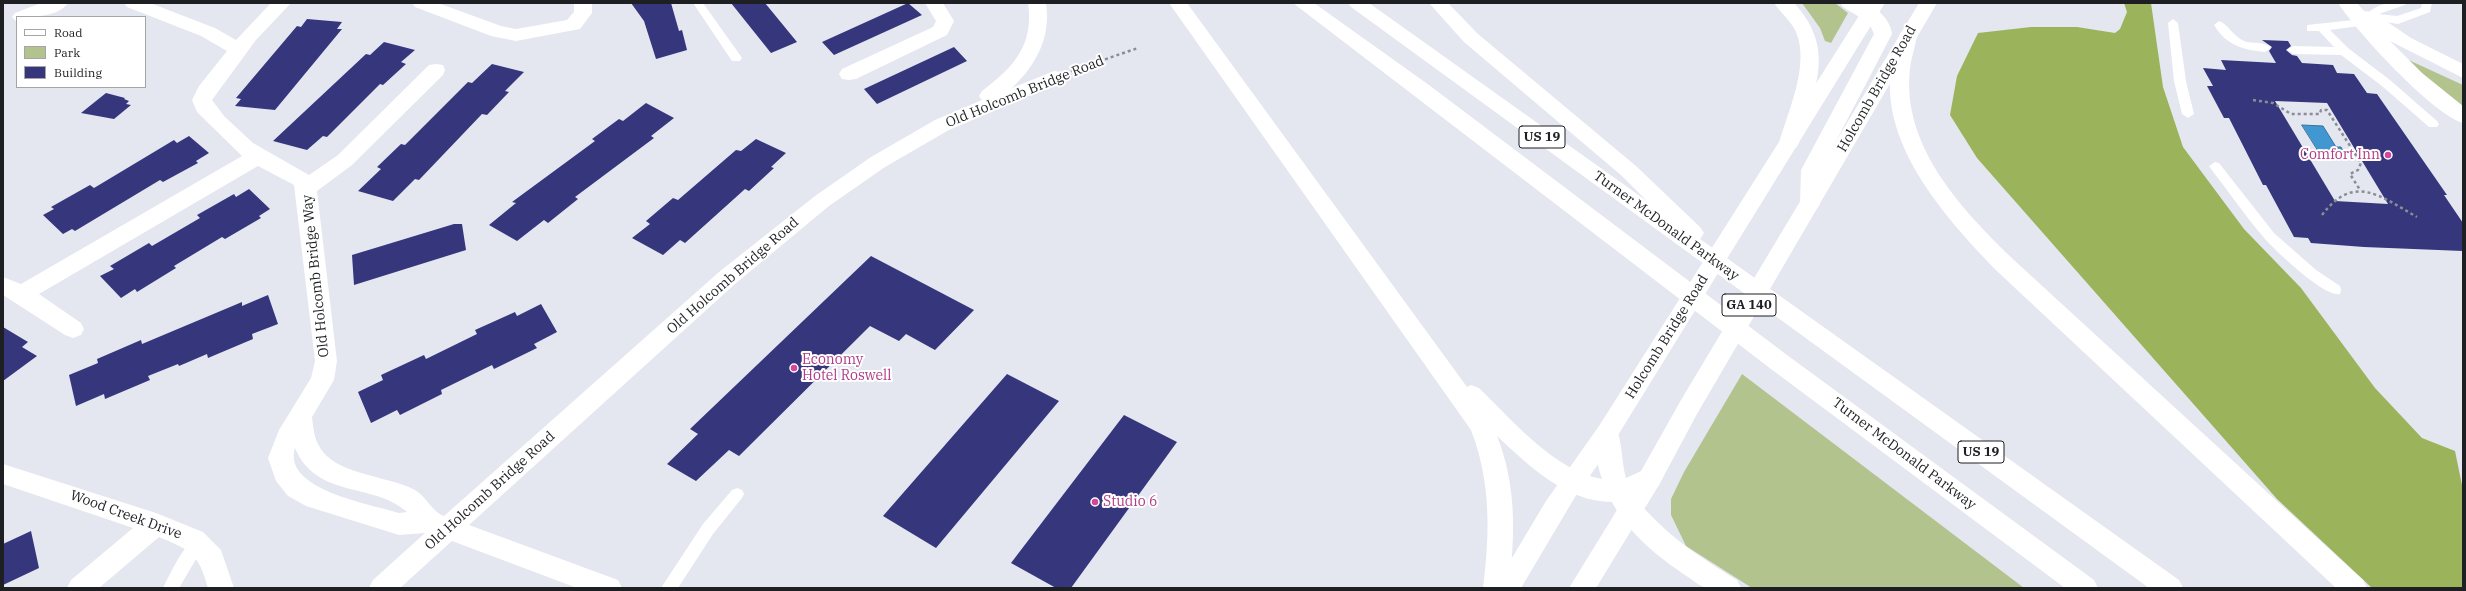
<!DOCTYPE html>
<html>
<head>
<meta charset="utf-8">
<style>
	body { margin:0 }
	#map { position:relative; width:2466px; height:591px; overflow:hidden; background:#e4e6f0; font-family:"IBM Plex Serif",serif }
	canvas { display:block }
	.frame { position:absolute; inset:0; border:4px solid #1e1f22; pointer-events:none }
	.legend { position:absolute; left:16px; top:16px; width:130px; height:72px; box-sizing:border-box; background:#fff; border:1px solid #a5a5a7; margin:0; padding:5px 7px; list-style:none; font-size:12px; color:#1e1f22 }
	.legend li { display:flex; align-items:center; gap:8px; height:20px }
	.legend b { width:20px; border:1px solid #a5a5a7 }
</style>
</head>
<body>
<div id="map">
<canvas width="2466" height="591"></canvas>
<div class="frame"></div>
<ul class="legend">
<li><b style="height:5px;background:#fff"></b>Road</li>
<li><b style="height:11px;background:#b2c38d"></b>Park</li>
<li><b style="height:11px;background:#36367d"></b>Building</li>
</ul>
</div>
<script>
const ctx = document.querySelector('canvas').getContext('2d');
ctx.lineJoin = 'round';
function paint(path, color) {
  ctx.fillStyle = color;
  ctx.fill(path, 'evenodd');
}
function stroke(path, color, width, dash) {
  ctx.strokeStyle = color;
  ctx.lineWidth = width;
  ctx.lineCap = dash ? 'butt' : 'round';
  ctx.setLineDash(dash || []);
  ctx.stroke(path);
}
function drawText(font, color, halo, rows, align = 'center') {
  ctx.font = font + ' "IBM Plex Serif",serif';
  ctx.lineWidth = 4;
  ctx.setLineDash([]);
  ctx.textBaseline = 'middle';
  ctx.strokeStyle = halo;
  ctx.fillStyle = color;
  for (const [text, x, y, turn = 0] of rows) {
    ctx.save();
    ctx.translate(x, y);
    ctx.rotate((+turn || 0) * Math.PI / 180);
    ctx.textAlign = isNaN(turn) ? turn : align;
    if (halo) ctx.strokeText(text, 0, 0);
    ctx.fillText(text, 0, 0);
    ctx.restore();
  }
}
paint(new Path2D(`
	M1802 3H1835L1848 13 1831 43 1825 41 1820 28Z
	M2402 57 2463 85V112Z
	M1742 374 2024 588H1752L1686 546 1671 515V499L1684 472Z`), '#b2c38d');
paint(new Path2D(`
	M2124 3H2151L2163 87 2183 147 2244 229 2301 288 2375 388 2422 438 2455 451 2463 490V588H2372L2277 499 1977 158 1950 115 1957 76 1978 33 2031 27H2077L2115 33 2120 29 2127 12Z`), '#9bb45c');
const water = new Path2D(`
	M2302 125 2323 126 2336 147H2341L2344 153 2319 152Z`);
paint(water, '#4197cf');
stroke(water, '#36739b', 1);
paint(new Path2D(`
	M631 3H671L679 31 682 30 687 50 656 59 644 21Z
	M731 3H765L797 42 771 53Z
	M908 3 922 15 834 55 822 42Z
	M307 19 342 22 337 29H342L275 110 235 106 241 99 236 98 297 26 301 27Z
	M2262 40 2288 41 2291 46 2286 50 2292 55 2297 56 2302 63 2333 65 2337 73 2354 74 2367 93 2377 94 2447 195H2444L2463 223V251L2364 247 2311 243 2308 238 2294 237 2266 185H2263L2229 118H2224L2207 86H2213L2203 68 2226 70 2221 60 2276 63 2269 51 2272 47ZM2275 101 2327 103 2388 204 2335 201Z
	M384 42 415 50 401 62 406 64 383 85 380 84 327 137 323 136 307 150 273 141 366 54 370 55Z
	M954 47 967 61 877 104 864 89Z
	M492 64 524 72 505 91 509 92 487 115 482 114 419 180 415 179 393 201 358 191 381 169 377 167 401 144 405 145 468 82 472 83Z
	M106 93 125 98 124 99 129 101 126 104 131 105 114 119 81 113Z
	M646 103 674 118 651 136 654 138 575 197 578 199 548 223 544 220 517 241 489 225 516 203 512 202 595 141 592 139 619 119 623 121Z
	M189 136 209 153 196 161 198 163 163 182 160 180 75 231 72 229 63 234 43 215 54 209 51 207 90 185 94 188 174 140 177 143Z
	M756 139 786 153 771 167 774 168 749 191 745 189 685 243 680 240 663 255 632 238 650 224 646 221 673 198 678 200 736 150 741 151Z
	M249 189 270 209 259 216 261 218 225 239 222 237 174 266 176 268 137 292 135 289 121 298 100 276 114 269 110 266 149 243 152 246 200 218 197 215 234 194 236 197Z
	M454 224H462L466 250 354 285 352 255Z
	M871 256 974 310 935 350 906 334 899 341 870 326 739 456 729 450 696 481 667 464 698 434 690 429Z
	M268 295 278 324 252 334 253 339 208 358 207 354 179 366 178 364 148 376 150 380 105 399 104 394 76 406 69 375 98 363 97 359 141 340 142 344 242 302V306Z
	M541 304 557 332 534 344 537 348 494 369 492 365 441 390 442 394 400 415 397 410 371 423 358 392 383 380 381 375 424 355 426 359 477 334 475 330 515 312 517 316Z
	M3 327 28 342 22 347 37 356 3 381Z
	M1007 374 1059 401 936 548 883 516Z
	M1124 415 1177 442 1071 588H1056L1011 563Z
	M31 531 39 568 3 585V544Z`), '#36367d');
stroke(new Path2D(`
	M1071 71 1138 48
	M2253 100 2273 103 2291 114H2320L2321 110H2327L2361 163 2358 170 2350 174 2360 190
	M2322 215C2354 173 2380 196 2417 217`), '#8c8d94', 2.5, [3, 3]);
paint(new Path2D(`
	M693 3H703L740 55 742 58 740 61H732Z
	M2388 3H2406L2405 5 2379 14 2397 16 2421 8 2422 3H2432L2430 12 2398 24 2367 19 2362 16 2378 6Z
	M2173 19 2178 23 2186 81 2194 114 2188 118 2182 114 2174 81 2168 23Z
	M2363 19 2368 23 2367 25 2330 30 2348 48 2390 80 2437 121 2439 124 2437 127H2429L2382 86 2341 55 2293 54 2287 50 2293 46 2334 47 2319 31H2307V25Z
	M2219 21C2228 24 2234 37 2244 41 2251 44 2266 41 2271 48L2265 52C2243 50 2226 45 2214 25Z
	M2215 162 2219 163 2274 233 2316 270 2340 286 2341 290 2340 294C2325 298 2276 251 2265 239 2246 217 2229 192 2211 169L2209 166Z
	M737 488 742 490 744 494 742 498 713 534 678 588H661L703 524 732 490Z
	M198 537 203 539 205 544 179 588H163C170 574 184 543 198 537Z`), '#fff');
paint(new Path2D(`
	M41 3H68C59 17 32 17 17 17V22L12 17 15 13Z
	M124 3H150L215 28 236 40 271 3H291L256 40 212 100 224 116 253 143 309 175 338 155 429 65 436 64 443 65 445 70 443 75 352 165 317 191 337 361 334 380 312 417C313 426 314 436 318 444 332 475 387 475 415 490 427 497 432 512 444 516L719 272 815 196 871 157 935 120 982 100 979 96 982 91C1014 67 1034 45 1028 3H1046C1051 37 1037 64 1012 88L1054 71 1061 72 1064 77 1061 82 949 130 885 167 829 206 735 284 469 525 618 580 622 588H577L452 541 400 588H369L373 580 425 533 399 535 306 506 288 496 276 481 268 458 279 430 311 378 315 361 294 185 258 166 39 294 81 323 84 329 81 335 73 338 65 335 3 295V277L21 284 242 156 197 112 192 100 199 86 227 51 201 36 127 7ZM295 448C316 499 374 482 407 512L399 513C371 504 282 490 295 448Z
	M412 3H438L501 26 516 29 567 20 574 12V3H592V13L580 29 516 41 491 36 415 7Z
	M925 3H943L954 21 947 35 856 79 849 80 842 79 839 74 842 69 933 27 936 21Z
	M2338 3H2357L2364 11 2373 12 2411 38 2463 64V78L2390 41 2422 73 2463 106V123C2432 114 2356 31 2338 3Z
	M3 464 156 513 203 532 221 550 234 588H208C198 553 192 551 159 537L99 588H67L71 580 133 528 3 484Z`), '#fff');
paint(new Path2D(`
	M1867 3H1885L1615 440 1575 497 1521 588H1494L1546 501 1599 426Z
	M1919 3H1937L1697 414 1659 485 1596 588H1569L1641 471 1681 400Z`), '#fff');
paint(new Path2D(`
	M1169 3H1187L1467 387 1471 385 1479 388C1512 420 1555 471 1602 479 1597 463 1591 442 1599 426L1607 423 1615 426C1623 441 1621 461 1626 478L1650 467 1659 471 1662 478 1659 485 1635 496 1637 500C1665 534 1699 557 1737 580L1741 588C1730 588 1718 590 1707 588 1701 587 1694 581 1688 577 1658 557 1629 534 1612 502 1566 502 1528 465 1497 436 1517 486 1515 536 1509 588H1483C1490 533 1491 482 1471 430Z
	M1293 3H1314L1429 85 1787 355 2094 580 2098 588H2065L1771 369Z
	M1348 3H1369L1647 201 1622 176 1464 42 1429 3H1448L1478 34 1636 166 1700 227 1704 233 1700 239 2179 580 2183 588H2149L1351 7Z
	M1774 3H1794L1796 5C1837 52 1813 91 1799 143L1796 148 1789 150 1782 148 1779 143C1788 111 1810 65 1796 32 1791 21 1781 13 1774 3Z
	M1840 3C1847 3 1856 2 1863 3 1876 6 1891 20 1892 34L1821 170 1820 204 1817 209 1810 212 1803 209 1800 204 1801 170 1874 34 1869 23 1843 7Z
	M1908 30 1915 32 1917 36C1915 47 1911 58 1910 69 1901 147 1964 212 2015 261L2363 580 2367 588H2336L1999 273C1949 222 1880 147 1891 69 1892 58 1896 47 1899 36L1901 32Z`), '#fff');
for (const [x, y, r, color] of [
	[2388,155,4,"#d1479c"],
	[794,368,4,"#d1479c"],
	[1095,502,4,"#d1479c"]
]) {
  const dot = new Path2D();
  dot.arc(x, y, r, 0, 2 * Math.PI);
  ctx.fillStyle = color;
  ctx.fill(dot);
  stroke(dot, '#fff', 1.5);
}
for (const [x, y, w] of [
	[1542,137,46],
	[1749,305,54],
	[1981,452,46]
]) {
  const box = new Path2D();
  box.roundRect(x - w / 2, y - 11, w, 22, 3);
  ctx.fillStyle = '#fff';
  ctx.fill(box);
  stroke(box, '#1e1f22', 1);
}
drawText('bold 13px', '#1e1f22', null, [
	["US 19",1542,137],
	["GA 140",1749,305],
	["US 19",1981,452]
]);
drawText('14px', '#1e1f22', '#fff', [
	["Holcomb Bridge Road",1877,89,-60],
	["Old Holcomb Bridge Road",1025,92,-22],
	["Turner McDonald Parkway",1666,226,36],
	["Old Holcomb Bridge Way",316,276,-96],
	["Old Holcomb Bridge Road",733,276,-41],
	["Holcomb Bridge Road",1667,337,-58],
	["Turner McDonald Parkway",1904,454,37],
	["Old Holcomb Bridge Road",490,491,-42],
	["Wood Creek Drive",126,515,20]
]);
drawText('14px', '#b23c85', '#fff', [
	["Comfort Inn",2380,155,"right"],
	["Economy",802,360],
	["Hotel Roswell",802,376],
	["Studio 6",1103,502]
], 'left');
</script>
</body>
</html>
